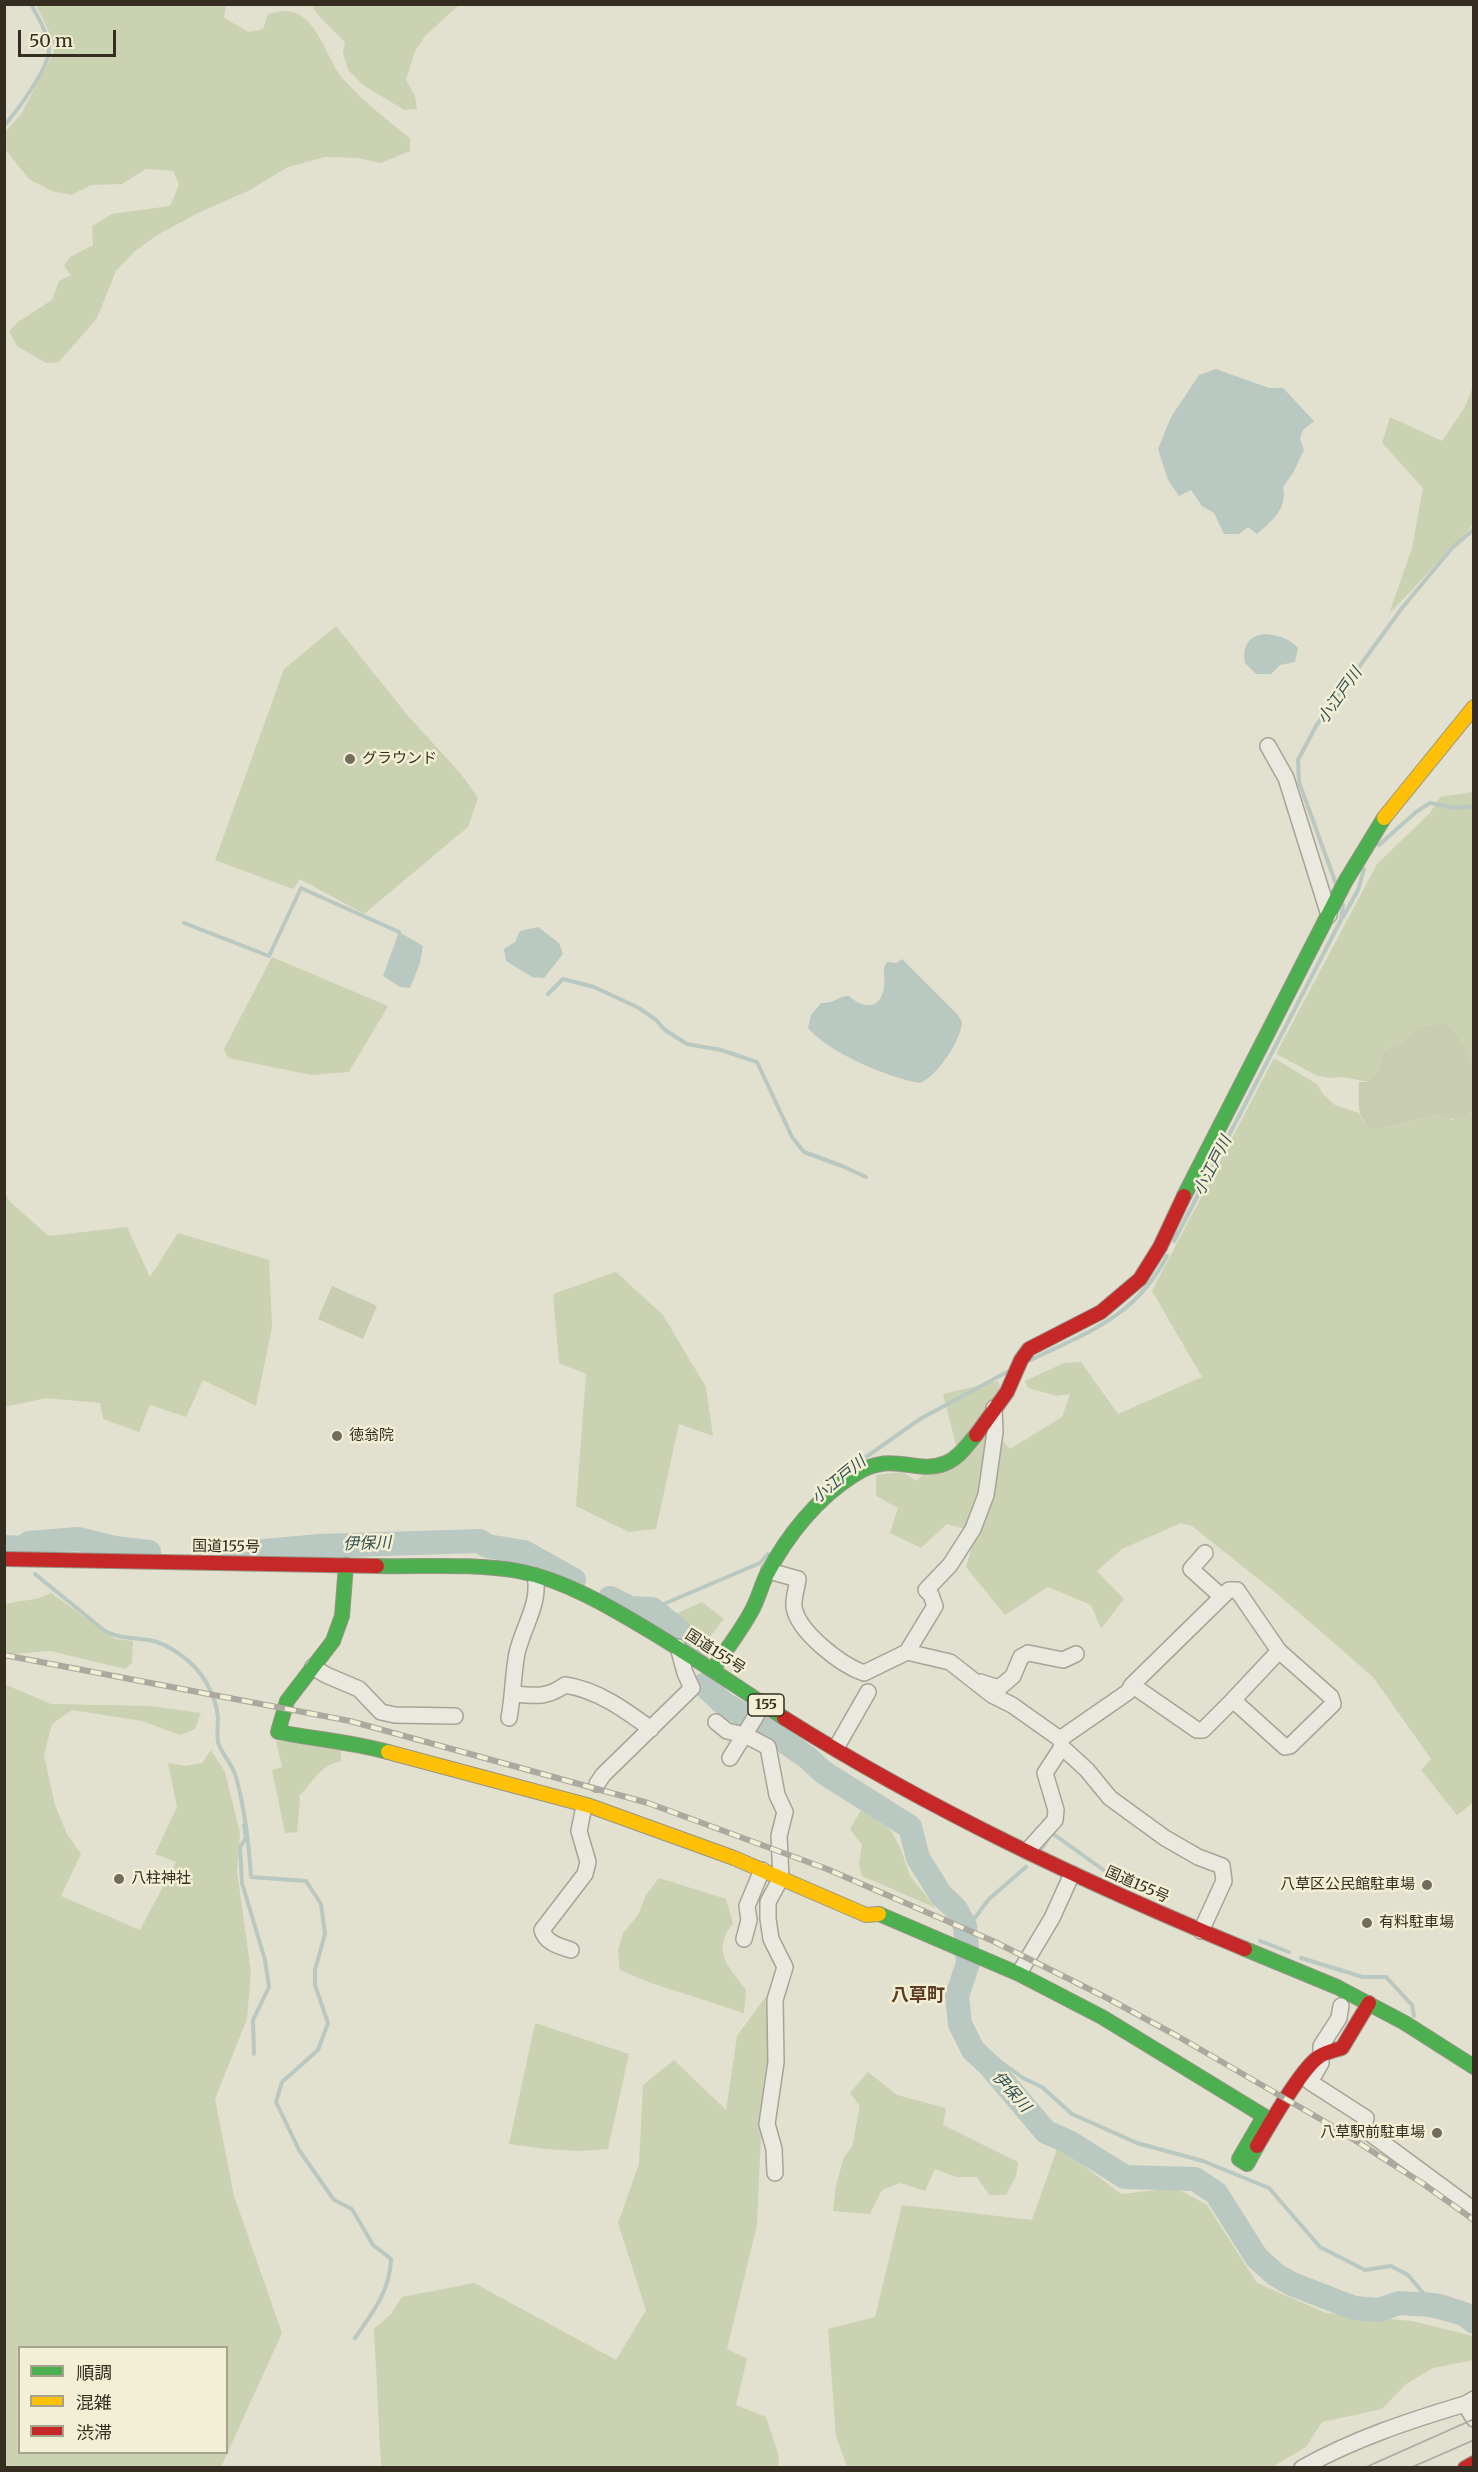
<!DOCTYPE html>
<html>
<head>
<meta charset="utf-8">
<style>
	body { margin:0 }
	#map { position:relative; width:1478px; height:2472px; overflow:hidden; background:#e2e0ce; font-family:Merriweather,"Noto Sans JP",serif }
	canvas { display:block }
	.frame { position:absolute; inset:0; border:6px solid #352e20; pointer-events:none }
	.legend { position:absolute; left:18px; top:2346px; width:210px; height:108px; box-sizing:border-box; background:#f2efd5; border:2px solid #a6a28d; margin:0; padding:8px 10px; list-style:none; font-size:18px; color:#352e20 }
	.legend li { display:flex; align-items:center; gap:12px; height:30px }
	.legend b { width:30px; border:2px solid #a6a28d }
	.scale { position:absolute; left:18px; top:30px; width:98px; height:27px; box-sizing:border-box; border:3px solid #352e20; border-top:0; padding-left:8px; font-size:18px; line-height:21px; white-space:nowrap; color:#352e20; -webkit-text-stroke:4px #f2efd5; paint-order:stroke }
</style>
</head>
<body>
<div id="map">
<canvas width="1478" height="2472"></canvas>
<div class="frame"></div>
<ul class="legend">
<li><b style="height:8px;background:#4caf50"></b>順調</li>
<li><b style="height:8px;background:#ffc107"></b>混雑</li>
<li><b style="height:8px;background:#c62828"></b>渋滞</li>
</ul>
<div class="scale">50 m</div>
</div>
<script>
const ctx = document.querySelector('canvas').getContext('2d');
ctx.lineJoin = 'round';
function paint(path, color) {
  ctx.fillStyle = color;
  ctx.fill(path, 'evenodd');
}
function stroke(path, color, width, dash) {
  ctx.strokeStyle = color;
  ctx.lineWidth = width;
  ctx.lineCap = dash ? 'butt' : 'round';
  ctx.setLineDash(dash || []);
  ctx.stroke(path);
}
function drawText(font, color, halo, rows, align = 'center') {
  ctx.font = font + ' Merriweather,"Noto Sans JP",serif';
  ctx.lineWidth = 5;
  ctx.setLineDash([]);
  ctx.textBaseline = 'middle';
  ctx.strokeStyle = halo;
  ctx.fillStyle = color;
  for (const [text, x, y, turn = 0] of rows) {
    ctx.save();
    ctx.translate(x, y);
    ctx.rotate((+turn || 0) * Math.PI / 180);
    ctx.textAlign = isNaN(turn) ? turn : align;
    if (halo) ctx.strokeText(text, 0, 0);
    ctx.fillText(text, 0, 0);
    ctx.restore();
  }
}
paint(new Path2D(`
	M36 5H226L224 18 249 32 263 29 268 14C274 13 280 11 286 11 317 12 327 61 344 80 364 102 387 120 410 138V151L381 163 358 158 325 157 288 167 250 190 198 213 159 234 135 251 116 271 97 318 59 362 46 363 17 346 9 331 18 322 52 300 59 281 71 275 64 266 70 257 93 245 92 226 112 214 170 206 179 185 173 171 146 169 122 184 91 185 71 195 52 191 29 179 12 158 5 149V132L21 114 54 52 52 38Z
	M312 5H459L425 36 415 51 406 80 415 96 417 109 404 110 363 85 348 70 343 53 345 42 318 15Z
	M1473 386V525L1389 614 1412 548 1423 488 1382 443 1390 417 1442 441 1465 407Z
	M336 626 409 717 461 774 478 798 468 827 364 914 300 879 293 889 215 860 284 669Z
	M1473 792V1065L1414 1031 1400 1045 1383 1050 1379 1070 1369 1082 1342 1077 1331 1078 1318 1076 1276 1054 1377 864 1430 813 1440 797Z
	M272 957 388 1006 349 1072 311 1075 228 1058 224 1049Z
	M1274 1058 1317 1084 1323 1094 1335 1105 1359 1113 1363 1122 1375 1130 1438 1114 1452 1120 1468 1114 1473 1110 1474 1802 1457 1815 1421 1770 1431 1759 1373 1677 1281 1597 1192 1526 1181 1523 1122 1549 1097 1571 1124 1599 1101 1629 1091 1605 1048 1587 1005 1615 966 1567 976 1532 947 1524 921 1548 890 1533 898 1508 876 1496V1475L903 1472 916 1481 956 1445 943 1394 998 1381 1001 1389 980 1416 1010 1449 1062 1417 1070 1394 1057 1396 1028 1388 1025 1381 1064 1363 1081 1362 1118 1414 1202 1377 1152 1291Z
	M4 1191 10 1202 49 1236 127 1227 150 1277 178 1233 269 1260 272 1327 256 1406 203 1380 186 1417 150 1405 139 1432 103 1419 100 1403 46 1398 5 1407Z
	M616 1272 663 1315 706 1387 713 1436 679 1424 656 1529 629 1532 576 1506 586 1374 559 1363 553 1294Z
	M51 1593 115 1639 133 1641 132 1663 125 1669 50 1651 14 1654 5 1652V1604C17 1601 41 1600 51 1593Z
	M702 1602 724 1619 705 1643 671 1616Z
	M4 1684 51 1704 150 1706 201 1713 195 1729 180 1735 142 1721 72 1710 52 1724 44 1755 55 1805 67 1834 81 1854 61 1896 140 1930 176 1862 155 1854 177 1807 168 1763 186 1766 202 1763 211 1750 225 1772 240 1833 237 1871 251 1972 247 2019 215 2099 234 2196 282 2333 221 2467H5ZM20 2348H226V2452H20Z
	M276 1741H341V1761C317 1767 315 1781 299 1796L300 1801 297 1832 285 1833 272 1770 282 1767Z
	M861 1810 890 1829 900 1847 910 1876 936 1908 862 1876 859 1864 862 1845 850 1829Z
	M659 1878 726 1899 733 1923C711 1952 728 1965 746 1990L744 2013 651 1983 620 1970 618 1951 623 1933 638 1915 646 1895Z
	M772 1988 769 2073 762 2114 757 2225 727 2349 747 2359 736 2405 766 2417 779 2456 778 2467H381L374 2329 391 2314 402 2297 474 2283 616 2360 646 2310 618 2223 639 2164 643 2085 674 2060 726 2110 737 2036Z
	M535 2023 629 2054 608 2149C573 2153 543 2149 509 2144Z
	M868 2072 897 2095 946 2108 943 2125 1018 2162 1016 2176 1006 2195H989L977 2177H956L935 2169 925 2191 900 2183 882 2190 870 2214 833 2211 836 2185 844 2157 852 2147 860 2106 850 2093Z
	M1058 2146 1121 2194 1176 2188 1207 2205 1257 2283 1326 2313 1412 2321 1473 2336V2360L1433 2368 1406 2384 1382 2409 1322 2422 1306 2447 1272 2467H847L836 2436 828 2329 875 2317 902 2205 1032 2220Z`), '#cbd2b2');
paint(new Path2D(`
	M1446 1024 1464 1045 1473 1065V1110C1463 1118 1449 1123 1438 1114L1375 1130C1355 1122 1359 1100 1359 1082H1369L1379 1070 1383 1050 1400 1045 1414 1031 1425 1026Z
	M332 1286 377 1306 363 1339 318 1319Z`), '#c8cdb1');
paint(new Path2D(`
	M1216 369 1269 388H1283L1314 421 1303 430 1300 439 1304 450 1293 473 1283 487C1288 508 1272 521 1257 534L1248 527 1239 534H1224L1214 513 1202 506 1191 490 1179 496 1168 480 1158 449 1171 417 1199 375Z
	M1267 634C1280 636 1289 638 1298 648L1295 662 1280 665 1271 674H1256L1245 663C1242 645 1249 635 1267 634Z
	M538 927 559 943 563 954 544 978 532 977 506 961 504 949 515 942 520 931Z
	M399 932 423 946 420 963 410 988 400 987 383 976Z
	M902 959 958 1015 962 1022C961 1041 937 1076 920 1083 888 1078 828 1052 808 1028L811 1015 821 1003C835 1004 839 995 849 996 863 1009 881 1010 884 987 886 978 881 970 887 962L896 963Z`), '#b9c8c1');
stroke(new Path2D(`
	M4 126C16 112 51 66 49 48 48 33 38 18 31 4
	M1379 845 1416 812 1430 803 1456 808 1474 806
	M1336 884 1299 782 1298 760 1316 726 1402 608 1452 548 1474 529
	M1343 917 1358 890 1364 869
	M184 923 269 956 301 888 399 932
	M548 994 563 979 594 987 639 1008 656 1020 665 1030 687 1044 721 1050 757 1062 792 1137 804 1152 842 1166 866 1177
	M1174 1241 1341 920 1343 905
	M1031 1360C1090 1331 1135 1317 1167 1256
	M866 1457 920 1419 1009 1371
	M35 1574 105 1631C119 1639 133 1637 149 1640 160 1642 173 1649 182 1656 201 1669 216 1694 218 1718 218 1726 216 1738 219 1745 223 1755 232 1764 236 1777 245 1810 249 1843 251 1877L306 1881 321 1904 325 1934 315 1970V1985L328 2023 318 2050 282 2082 276 2102 299 2150 334 2200 352 2209 373 2245 391 2259C390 2291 373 2312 355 2338
	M652 1609 760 1563 768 1554
	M244 1825 246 1838 240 1847 242 1883 265 1960 269 1987 253 2020 254 2054
	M1041 1849 1052 1833 1123 1884
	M965 1926 974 1919 989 1899 1026 1867
	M1260 1941 1289 1952
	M1301 1958 1363 1977H1386L1412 2005 1414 2016
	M994 2057 1023 2078 1042 2087 1072 2114 1137 2143 1203 2161 1269 2188 1320 2247 1365 2270 1391 2266 1408 2275 1424 2294 1441 2296 1474 2307`), '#b9c8c1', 4);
stroke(new Path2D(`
	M4 1547 23 1548 29 1543 78 1539 115 1548 149 1552
	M232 1554 319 1546 480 1541 487 1546 524 1552 574 1580
	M610 1598 630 1608 652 1609 681 1632 696 1654
	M704 1685 723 1703 762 1726 808 1758 823 1772 910 1827 918 1858 941 1895 956 1909 965 1926 968 1963 957 1996 960 2024 973 2050 989 2065 1046 2132 1069 2142 1125 2177 1195 2179 1216 2193 1257 2258 1276 2275 1292 2284 1354 2308 1379 2310 1399 2303 1431 2305 1464 2314 1474 2322`), '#b9c8c1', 24);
const street = new Path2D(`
	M1268 746 1286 778 1329 915
	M994 1408 995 1432 986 1495 973 1529 950 1565 926 1590 931 1595 935 1606 907 1652 950 1662 992 1695 1012 1705 1060 1739 1062 1747 1087 1770 1110 1798 1165 1838 1198 1857 1222 1866 1224 1881 1201 1931
	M1205 1553 1191 1569 1222 1597
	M769 1571 798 1579C797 1588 793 1598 794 1607 798 1632 841 1665 864 1673L907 1652
	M313 1667 326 1675 359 1689 381 1712 395 1715 455 1716
	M980 1682 999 1688 1013 1676 1021 1657 1028 1653 1063 1660 1076 1654
	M514 1694C535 1696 547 1698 565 1685 598 1690 625 1710 651 1729
	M1233 1700 1279 1651
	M509 1718C513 1697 513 1674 517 1653 523 1627 541 1602 535 1576
	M716 1722 727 1731 745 1735 768 1747 777 1795 785 1812 779 1836 781 1878 768 1902V1919L771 1939 785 1967 775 2000 776 2062 767 2124 774 2149 775 2173
	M1060 1739 1128 1692 1132 1685 1229 1590H1237L1279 1651 1331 1697 1333 1704 1290 1746 1285 1747 1233 1700 1203 1730H1197L1132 1685
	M836 1748 868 1692
	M730 1758 756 1716 762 1702
	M597 1784 603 1775 692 1688 685 1673 678 1647
	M1027 1851 1055 1820 1056 1810 1045 1773 1062 1747
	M744 1939 749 1920 747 1906 762 1870
	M571 1950C559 1946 546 1943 542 1930L585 1874 588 1862 579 1831 584 1806
	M1021 1970 1052 1918 1072 1874
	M1341 2006 1339 2018 1321 2046V2063L1310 2082 1366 2118 1364 2129 1474 2210
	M1465 2404 1474 2419
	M1302 2468C1354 2439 1408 2421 1465 2404L1474 2399`);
const fast = new Path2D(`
	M1184 1196 1345 882 1384 818
	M346 1565 342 1616 333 1641 287 1701 278 1732C315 1739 352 1742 388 1752
	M377 1566C420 1567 475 1563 518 1571 565 1580 610 1607 650 1631 696 1659 740 1688 784 1718
	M713 1669C726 1650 740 1632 751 1612 758 1600 761 1586 767 1574 787 1536 817 1498 854 1475 893 1449 915 1476 946 1463 959 1458 967 1445 976 1435
	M879 1914 1019 1974 1102 2017 1264 2116 1239 2159 1247 2164 1257 2146
	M1245 1949 1337 1987 1405 2023 1474 2067`);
const slow = new Path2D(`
	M1384 818 1474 707
	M388 1752 590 1806 734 1858 866 1915 879 1914`);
const jam = new Path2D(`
	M976 1435 1007 1392 1021 1360 1029 1349 1101 1312 1140 1279 1160 1247 1184 1196
	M4 1559 377 1566
	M784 1718C930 1810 1086 1883 1245 1949
	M1257 2146C1269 2126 1301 2068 1320 2056 1326 2052 1335 2050 1342 2048L1369 2003
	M1465 2468 1474 2463`);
stroke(street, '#a7a497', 18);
stroke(fast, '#979486', 16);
stroke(slow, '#979486', 16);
stroke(jam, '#979486', 16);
stroke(street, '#eae9df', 15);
stroke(fast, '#4caf50', 14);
stroke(slow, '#ffc107', 14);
stroke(jam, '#c62828', 14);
stroke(new Path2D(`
	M1364 2468 1474 2419
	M1410 2468 1474 2440`), '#aaa89f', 1.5);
const rail = new Path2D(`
	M4 1655 350 1721 648 1803 827 1869 993 1941 1107 1998 1179 2037 1334 2127 1422 2183 1474 2220`);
stroke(rail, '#aaa89f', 6);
stroke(rail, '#f2efd5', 4, [11]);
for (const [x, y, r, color] of [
	[350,759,6,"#726c5d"],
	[337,1436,6,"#726c5d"],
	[119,1879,6,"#726c5d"],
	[1427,1885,6,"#726c5d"],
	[1367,1923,6,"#726c5d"],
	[1437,2133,6,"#726c5d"]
]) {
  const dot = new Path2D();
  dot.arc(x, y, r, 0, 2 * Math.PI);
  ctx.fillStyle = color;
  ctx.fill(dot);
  stroke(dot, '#f2efd5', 2);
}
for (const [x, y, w] of [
	[766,1705,36]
]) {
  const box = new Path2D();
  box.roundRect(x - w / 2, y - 11, w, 22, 4.5);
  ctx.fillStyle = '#f2efd5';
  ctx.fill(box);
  stroke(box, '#352e20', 1.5);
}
drawText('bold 14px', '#352e20', null, [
	["155",766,1705]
]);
drawText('15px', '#352e20', '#f2efd5', [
	["グラウンド",362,759],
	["徳翁院",349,1436],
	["八柱神社",131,1879],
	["八草区公民館駐車場",1415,1885,"right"],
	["有料駐車場",1379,1923],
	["八草駅前駐車場",1425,2133,"right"]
], 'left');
drawText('15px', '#352e20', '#f2efd5', [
	["国道155号",226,1547,1],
	["国道155号",715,1652,33],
	["国道155号",1137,1885,24]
]);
drawText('italic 16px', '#304f53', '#f2efd5', [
	["小江戸川",1340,696,-55],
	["小江戸川",1213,1166,-63],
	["小江戸川",839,1480,-39],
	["伊保川",367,1544,-2],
	["伊保川",1011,2092,48]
]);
drawText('bold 18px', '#5e3b23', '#f2efd5', [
	["八草町",918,1996]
]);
</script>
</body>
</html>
